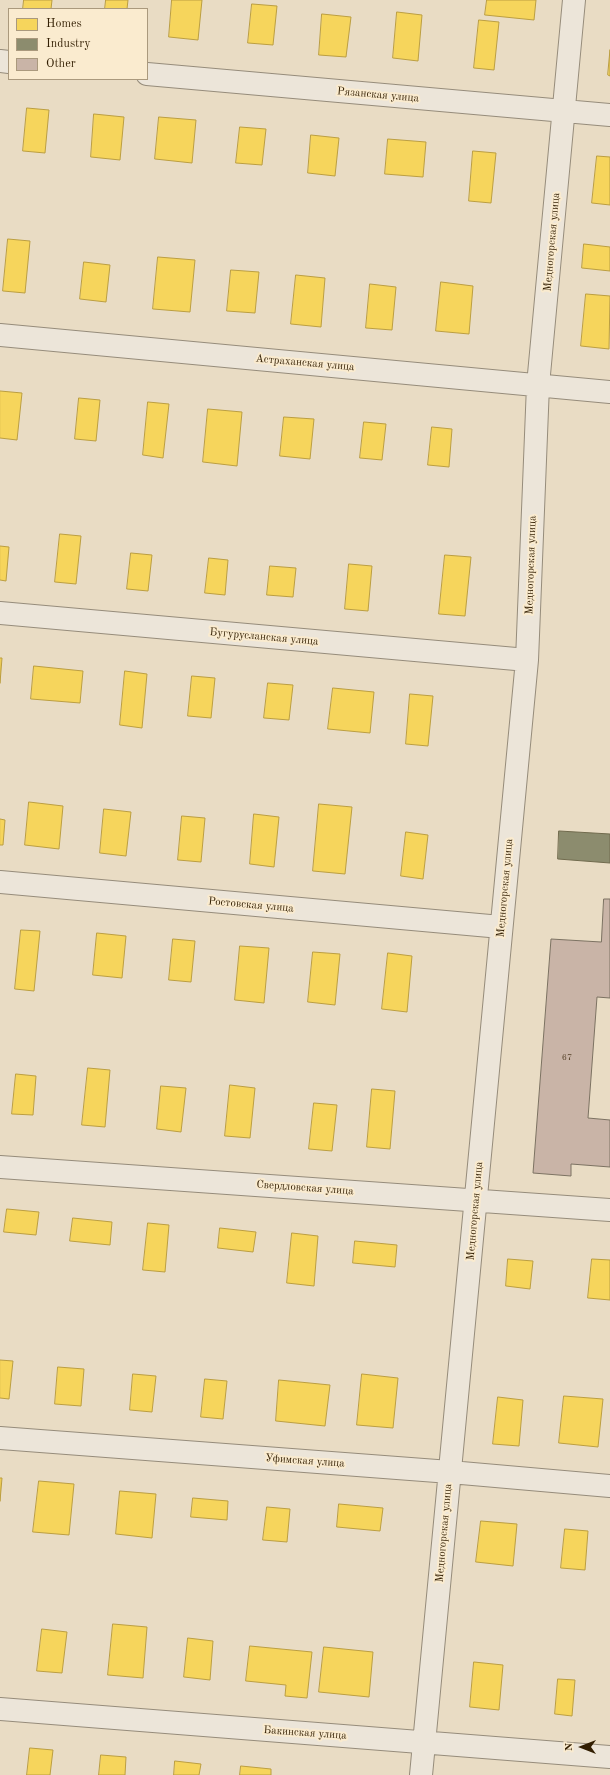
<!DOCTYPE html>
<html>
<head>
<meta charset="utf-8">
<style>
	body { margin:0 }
	#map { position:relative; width:610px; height:1775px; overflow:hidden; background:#e9dcc4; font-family:"Old Standard TT",serif }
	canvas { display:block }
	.legend { position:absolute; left:8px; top:8px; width:140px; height:72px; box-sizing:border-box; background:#faebcf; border:1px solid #aa997d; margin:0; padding:5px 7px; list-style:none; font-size:12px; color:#321e02 }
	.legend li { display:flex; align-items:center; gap:8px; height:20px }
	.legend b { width:20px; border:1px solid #aa997d }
	.north { position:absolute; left:562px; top:1727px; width:40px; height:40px; -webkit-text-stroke:3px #faebcf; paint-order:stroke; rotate:270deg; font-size:11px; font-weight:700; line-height:16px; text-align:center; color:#321e02 }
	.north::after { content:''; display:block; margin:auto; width:14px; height:18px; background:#321e02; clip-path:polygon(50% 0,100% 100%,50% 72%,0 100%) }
</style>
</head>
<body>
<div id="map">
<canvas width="610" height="1775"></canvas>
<ul class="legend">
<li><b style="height:11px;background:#f6d55c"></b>Homes</li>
<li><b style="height:11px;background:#8c8c6e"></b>Industry</li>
<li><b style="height:11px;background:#c9b4a7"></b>Other</li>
</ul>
<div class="north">N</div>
</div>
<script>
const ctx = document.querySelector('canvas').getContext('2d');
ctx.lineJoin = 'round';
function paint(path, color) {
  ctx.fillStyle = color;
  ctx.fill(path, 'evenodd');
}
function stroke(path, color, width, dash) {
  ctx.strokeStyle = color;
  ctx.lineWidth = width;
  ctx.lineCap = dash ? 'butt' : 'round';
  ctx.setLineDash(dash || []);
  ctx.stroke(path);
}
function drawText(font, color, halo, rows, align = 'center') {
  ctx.font = font + ' "Old Standard TT",serif';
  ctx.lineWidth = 4;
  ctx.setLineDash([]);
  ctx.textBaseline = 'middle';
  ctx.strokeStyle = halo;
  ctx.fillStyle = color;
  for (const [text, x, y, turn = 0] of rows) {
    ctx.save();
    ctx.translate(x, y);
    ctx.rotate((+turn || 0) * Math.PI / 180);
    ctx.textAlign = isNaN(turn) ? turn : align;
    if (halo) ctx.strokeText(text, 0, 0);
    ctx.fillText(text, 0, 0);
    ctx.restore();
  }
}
const homes = new Path2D(`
	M24 0H52L51 9H23Z
	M106 0H128L127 9H105Z
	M172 0H202L198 40 169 37Z
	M487 0H536L534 20 485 15Z
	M252 4 277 6 273 45 248 43Z
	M397 12 422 15 418 61 393 58Z
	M322 14 351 17 346 57 319 55Z
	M479 20 499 22 494 70 474 68Z
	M610 50V76L608 75Z
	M27 108 49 110 45 153 23 151Z
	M94 114 124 117 120 160 91 157Z
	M159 117 196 120 192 163 155 159Z
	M240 127 266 129 262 165 236 163Z
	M311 135 339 138 335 176 308 173Z
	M388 139 426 142 423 177 385 174Z
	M473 151 496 153 491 203 469 201Z
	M597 156 610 157V205L592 203Z
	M8 239 30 241 25 293 3 291Z
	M584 244 610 247V271L582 268Z
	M158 257 195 260 190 312 153 309Z
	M84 262 110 265 106 302 80 299Z
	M231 270 259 272 255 313 227 311Z
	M296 275 325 278 321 327 291 324Z
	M441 282 473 286 469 334 436 331Z
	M370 284 396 287 392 330 366 328Z
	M586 294 610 296 609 349 581 346Z
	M0 391 22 393 17 440 0 438Z
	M79 398 100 400 96 441 75 439Z
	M148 402 169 404 163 458 143 455Z
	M208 409 242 412 237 466 203 462Z
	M284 417 314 419 310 459 280 456Z
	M364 422 386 424 382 460 360 458Z
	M432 427 452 429 449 467 428 465Z
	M60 534 81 536 76 584 55 582Z
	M0 546 9 547 6 581 0 580Z
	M131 553 152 555 148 591 127 589Z
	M445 555 471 557 465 616 439 614Z
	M209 558 228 560 225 595 205 593Z
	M349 564 372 566 368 611 345 609Z
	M270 566 296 568 293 597 267 595Z
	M0 658H2L0 683Z
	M34 666 83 671 80 703 31 699Z
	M125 671 147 674 142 728 120 725Z
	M192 676 215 678 211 718 188 716Z
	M268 683 293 685 289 720 264 718Z
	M333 688 374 692 370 733 328 729Z
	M410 694 433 696 428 746 406 744Z
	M29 802 63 806 59 849 25 845Z
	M319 804 352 807 345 874 313 871Z
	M104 809 131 812 126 856 100 853Z
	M254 814 279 817 274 867 250 864Z
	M182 816 205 818 201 862 178 860Z
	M0 819 5 820 3 845H0Z
	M406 832 428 835 423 879 401 876Z
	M21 930 40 931 34 991 15 989Z
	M97 933 126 936 122 978 93 975Z
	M173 939 195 941 191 982 169 980Z
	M240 946 269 948 264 1003 235 1000Z
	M313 952 340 954 335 1005 308 1002Z
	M388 953 412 956 407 1012 382 1009Z
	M88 1068 110 1070 105 1127 82 1125Z
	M16 1074 36 1076 33 1115 12 1114Z
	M230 1085 255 1088 250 1138 225 1136Z
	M161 1086 186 1088 181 1132 157 1129Z
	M372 1089 395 1091 390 1149 367 1147Z
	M314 1103 337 1105 332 1151 309 1149Z
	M7 1209 39 1212 36 1235 4 1232Z
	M73 1218 112 1222 110 1245 70 1241Z
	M148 1223 169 1225 165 1272 143 1270Z
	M220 1228 256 1232 253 1252 218 1248Z
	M292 1233 318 1236 314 1286 287 1283Z
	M355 1241 397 1245 395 1267 353 1263Z
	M508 1259 533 1261 530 1289 506 1286Z
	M592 1259 610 1260V1300L588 1298Z
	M0 1360 13 1361 9 1399 0 1398Z
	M58 1367 84 1369 81 1406 55 1404Z
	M133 1374 156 1376 152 1412 130 1410Z
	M362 1374 398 1378 393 1428 357 1425Z
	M205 1379 227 1381 223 1419 201 1417Z
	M279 1380 330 1385 325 1426 276 1421Z
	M564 1396 603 1399 598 1447 559 1443Z
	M498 1397 523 1400 519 1446 493 1444Z
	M0 1478H2L0 1501Z
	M39 1481 74 1484 69 1535 33 1532Z
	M120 1491 156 1494 152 1538 116 1534Z
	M193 1498 228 1501 227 1520 191 1517Z
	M339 1504 383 1508 380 1531 337 1527Z
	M267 1507 290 1509 287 1542 263 1540Z
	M481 1521 517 1524 513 1566 476 1562Z
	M565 1529 588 1531 585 1570 561 1568Z
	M113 1624 147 1627 143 1678 108 1675Z
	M42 1629 67 1632 62 1673 37 1671Z
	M188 1638 213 1641 210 1680 184 1677Z
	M250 1646 312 1652 307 1698 285 1696 286 1685 246 1681Z
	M324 1647 373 1652 369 1697 319 1692Z
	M474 1662 503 1665 499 1710 470 1707Z
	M558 1679 575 1680 572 1716 555 1714Z
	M30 1748 53 1750 50 1775H27Z
	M101 1755 126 1757 125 1775H99Z
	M175 1761 201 1764 199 1775H174Z
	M241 1766 271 1769V1775H240Z`);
paint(homes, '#f6d55c');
stroke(homes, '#bb9e41', 1);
const industry = new Path2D(`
	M559 831 610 834V863L558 859Z`);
paint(industry, '#8c8c6e');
stroke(industry, '#716b4e', 1);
const building = new Path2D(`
	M604 899H610V998L597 997 588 1118 610 1120V1167L571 1164V1176L533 1173 551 939 601 942Z`);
paint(building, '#c9b4a7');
stroke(building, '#7c7262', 1);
const minor = new Path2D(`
	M0 61 9 62
	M147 74 610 115
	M0 335 610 392
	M0 613 527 660
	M0 882 501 927
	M0 1167 610 1210
	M0 1438 450 1472 610 1486
	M0 1709 610 1757
	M421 1775 527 660 538 385 574 0`);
stroke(minor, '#968c7b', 24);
stroke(minor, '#ece5d9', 22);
drawText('9px', '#58442b', null, [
	["67",567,1058]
]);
drawText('11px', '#321e02', '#faebcf', [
	["Рязанская улица",378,95,5],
	["Медногорская улица",552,242,-85],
	["Астраханская улица",305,363,5],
	["Медногорская улица",531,565,-88],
	["Бугурусланская улица",264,637,5],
	["Медногорская улица",505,888,-85],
	["Ростовская улица",251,905,5],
	["Свердловская улица",305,1188,4],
	["Медногорская улица",475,1211,-85],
	["Уфимская улица",305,1461,4],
	["Медногорская улица",444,1533,-85],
	["Бакинская улица",305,1733,4]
]);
</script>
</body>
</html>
